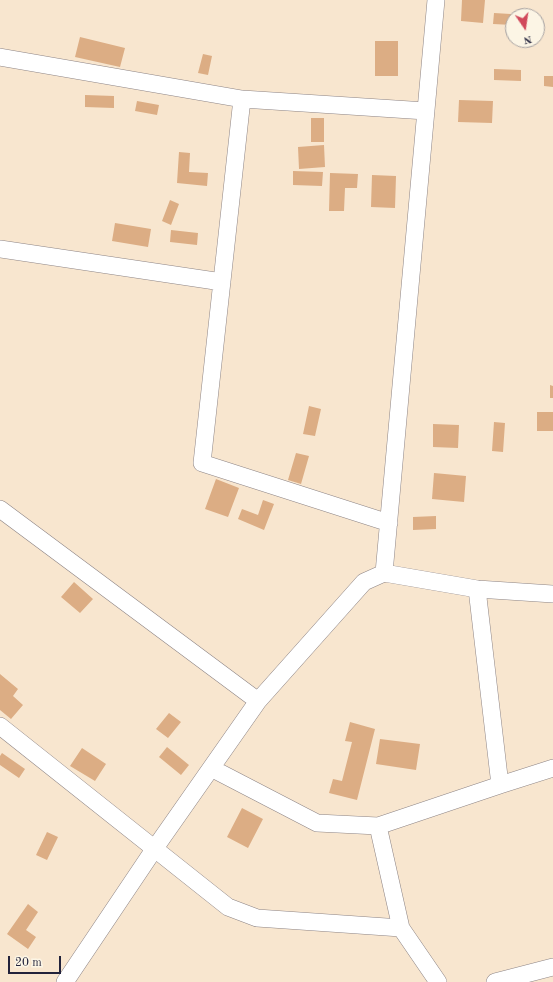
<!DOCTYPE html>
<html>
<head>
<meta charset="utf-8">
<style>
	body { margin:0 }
	#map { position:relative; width:553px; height:982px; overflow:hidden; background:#f8e6cf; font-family:"Old Standard TT",serif }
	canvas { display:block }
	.north { position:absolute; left:505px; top:8px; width:40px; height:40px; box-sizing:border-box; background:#fcf5e5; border:1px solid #a5a1a1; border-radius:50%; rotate:167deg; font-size:11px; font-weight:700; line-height:16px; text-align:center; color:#22223b }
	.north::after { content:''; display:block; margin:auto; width:14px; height:18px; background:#d1495b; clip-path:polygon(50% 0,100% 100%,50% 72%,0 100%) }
	.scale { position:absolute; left:8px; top:956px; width:53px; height:18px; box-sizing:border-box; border:2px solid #22223b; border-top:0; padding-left:5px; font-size:12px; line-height:14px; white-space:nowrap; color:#22223b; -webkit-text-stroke:3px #fcf5e5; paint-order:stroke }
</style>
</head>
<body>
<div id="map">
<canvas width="553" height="982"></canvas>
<div class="north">N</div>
<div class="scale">20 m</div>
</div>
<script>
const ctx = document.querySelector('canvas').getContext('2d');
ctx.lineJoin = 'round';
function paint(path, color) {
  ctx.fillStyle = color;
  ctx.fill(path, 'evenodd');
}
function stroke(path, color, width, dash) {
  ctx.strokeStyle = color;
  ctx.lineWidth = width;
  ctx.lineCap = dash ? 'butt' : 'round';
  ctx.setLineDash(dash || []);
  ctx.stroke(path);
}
paint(new Path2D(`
	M462 0H485L483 23 461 21Z
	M494 13 527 15V16H513V25L493 24Z
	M80 37 125 48 120 67 75 57Z
	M375 41H398V76H375Z
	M203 54 212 56 208 75 198 73Z
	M494 69 521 70V81L494 80Z
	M544 76H553V87L544 86Z
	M85 95 114 96V108L85 107Z
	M459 100 493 101 492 123 458 122Z
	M137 101 159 105 157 115 135 111Z
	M311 118H324V142H311Z
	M324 145 325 167 299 169 298 147Z
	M179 152 190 153 189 172 208 173 207 186 177 183Z
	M293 171 323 172 322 186 293 185Z
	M330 173 358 174 357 188H345L344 211H329Z
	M372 175 396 176 395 208 371 207Z
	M170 200 179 204 171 225 162 221Z
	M115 223 151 229 148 247 112 241Z
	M171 230 198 233 197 245 170 242Z
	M550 385 553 386V398H550Z
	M309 406 321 409 315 436 303 434Z
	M537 412H553V431H537Z
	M494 422 505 423 503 452 492 451Z
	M433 424 459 425 458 448 433 447Z
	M296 453 309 456 301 484 288 480Z
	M434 473 466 476 464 502 432 499Z
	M216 479 239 488 228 517 205 509Z
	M263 500 274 504 264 530 238 519 242 509 258 515Z
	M436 516V529L413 530V517Z
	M74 582 93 599 80 613 61 597Z
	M0 674 18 689 13 696 23 705 11 719 0 710Z
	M169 713 181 722 168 738 156 729Z
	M350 722 375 729 357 800 329 793 333 779 342 781 352 742 345 741Z
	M380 739 420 744 416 770 376 764Z
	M167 747 189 765 181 775 159 757Z
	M82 748 106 764 95 781 70 766Z
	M2 753 25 769 19 778 0 765V756Z
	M242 808 263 819 248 848 227 837Z
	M47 832 58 837 47 860 36 855Z
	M28 904 38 912 26 930 36 937 28 949 7 934Z`), '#dcad84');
const street = new Path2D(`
	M0 57 242 99 426 111
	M242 99 202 463 389 523
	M0 249 222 282
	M0 509 258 701
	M384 573 436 0
	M477 589 553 594
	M0 726 228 907 257 918 401 928
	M500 785 553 768
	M378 826 401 928 438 982
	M65 982 155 848 258 701 364 582 384 573 477 589 500 785 378 826 317 823 211 768
	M495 982 553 967`);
stroke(street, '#8d8485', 18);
stroke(street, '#fff', 17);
</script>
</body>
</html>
